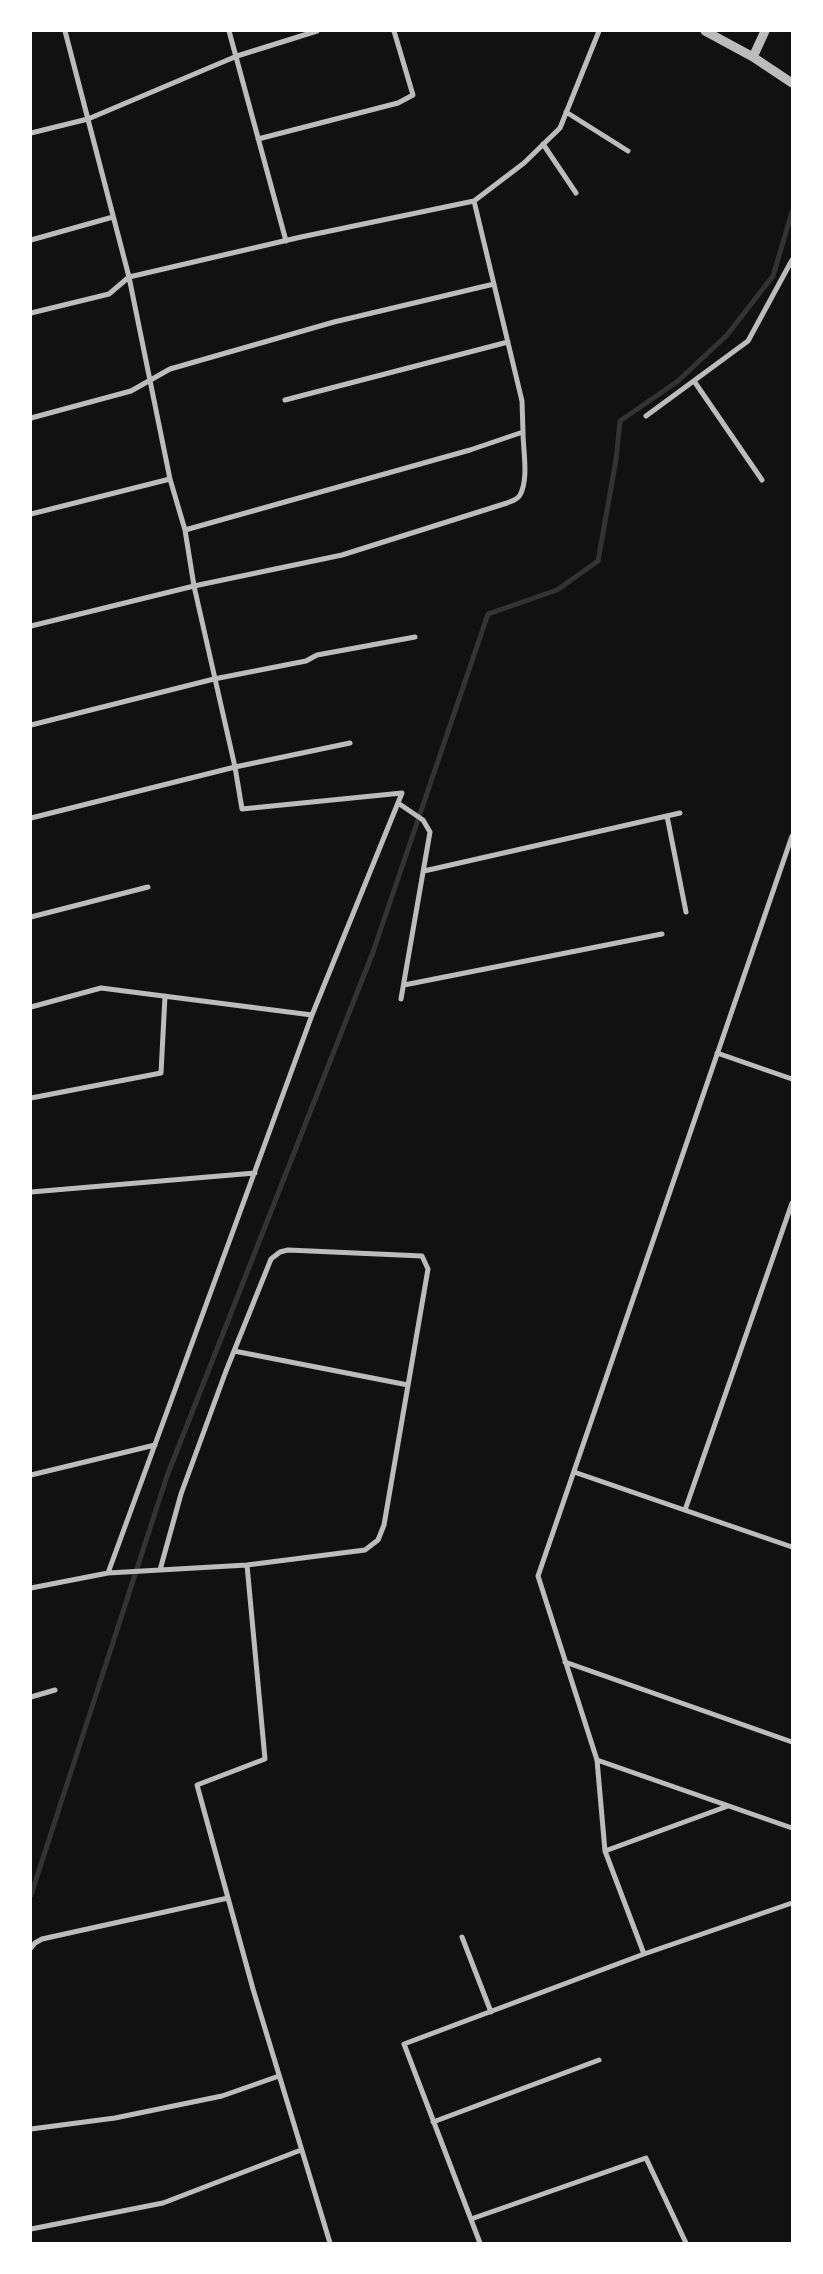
<!DOCTYPE html>
<html>
<head>
<meta charset="utf-8">
<style>
	body { margin:0 }
	#map { position:relative; width:823px; height:2274px; overflow:hidden; background:#111; font-family:Cabin,sans-serif }
	canvas { display:block }
	.frame { position:absolute; inset:0; border:32px solid #fff; pointer-events:none }
</style>
</head>
<body>
<div id="map">
<canvas width="823" height="2274"></canvas>
<div class="frame"></div>
</div>
<script>
const ctx = document.querySelector('canvas').getContext('2d');
ctx.lineJoin = 'round';
function stroke(path, color, width, dash) {
  ctx.strokeStyle = color;
  ctx.lineWidth = width;
  ctx.lineCap = dash ? 'butt' : 'round';
  ctx.setLineDash(dash || []);
  ctx.stroke(path);
}
stroke(new Path2D(`
	M31 1895 167 1476 373 952 488 614 557 590 598 561 616 460 620 421 678 381 727 335 773 276 792 212`), '#333', 5);
stroke(new Path2D(`
	M65 31 129 277 170 479 185 530 194 586 235 767 242 809 402 793 312 1015 108 1573
	M229 31 286 241
	M566 112 628 151
	M31 133 88 119 237 56 317 31
	M258 139 398 103 413 95 394 31
	M543 144 576 193
	M31 240 113 217
	M31 313 109 294 129 277 301 237 474 201 524 163 560 128 599 31
	M694 381 762 480
	M285 400 508 342
	M646 416 748 341 792 260
	M31 418 131 391 170 369 334 322 494 284
	M31 514 170 479
	M185 530 470 450 523 432 522 401 474 201
	M31 626 194 586 342 555 507 503C512 501 517 500 520 495 529 479 523 450 523 432
	M31 725 214 679 306 661 317 655 415 637
	M398 803 423 820 430 832 401 999
	M667 816 686 912
	M31 818 235 767 350 743
	M424 871 680 813
	M31 917 148 887
	M404 985 662 934
	M31 1007 101 988 312 1015
	M717 1053 792 1079
	M31 1098 161 1073 165 996
	M31 1192 255 1173
	M234 1351 408 1385
	M574 1472 792 1547
	M31 1475 155 1445
	M685 1510 792 1203
	M247 1565 265 1759 197 1785 253 1989 330 2243
	M31 1588 108 1573 247 1565 365 1550 378 1540 384 1525 428 1269 422 1256 288 1250 280 1252 271 1259 226 1371 181 1494 160 1570
	M565 1662 792 1742
	M31 1697 55 1690
	M597 1760 792 1828
	M605 1851 728 1806
	M462 1937 491 2012
	M31 1948 35 1943 42 1939 228 1898
	M644 1954 605 1851 597 1760 538 1576 792 836
	M433 2122 599 2060
	M31 2129 115 2118 222 2096 279 2076
	M471 2219 646 2158 686 2243
	M31 2229 163 2203 301 2150
	M480 2243 404 2044 644 1954 792 1903`), '#bcbcbc', 5);
stroke(new Path2D(`
	M705 31 753 57 792 83
	M753 57 765 31`), '#bcbcbc', 9);
</script>
</body>
</html>
